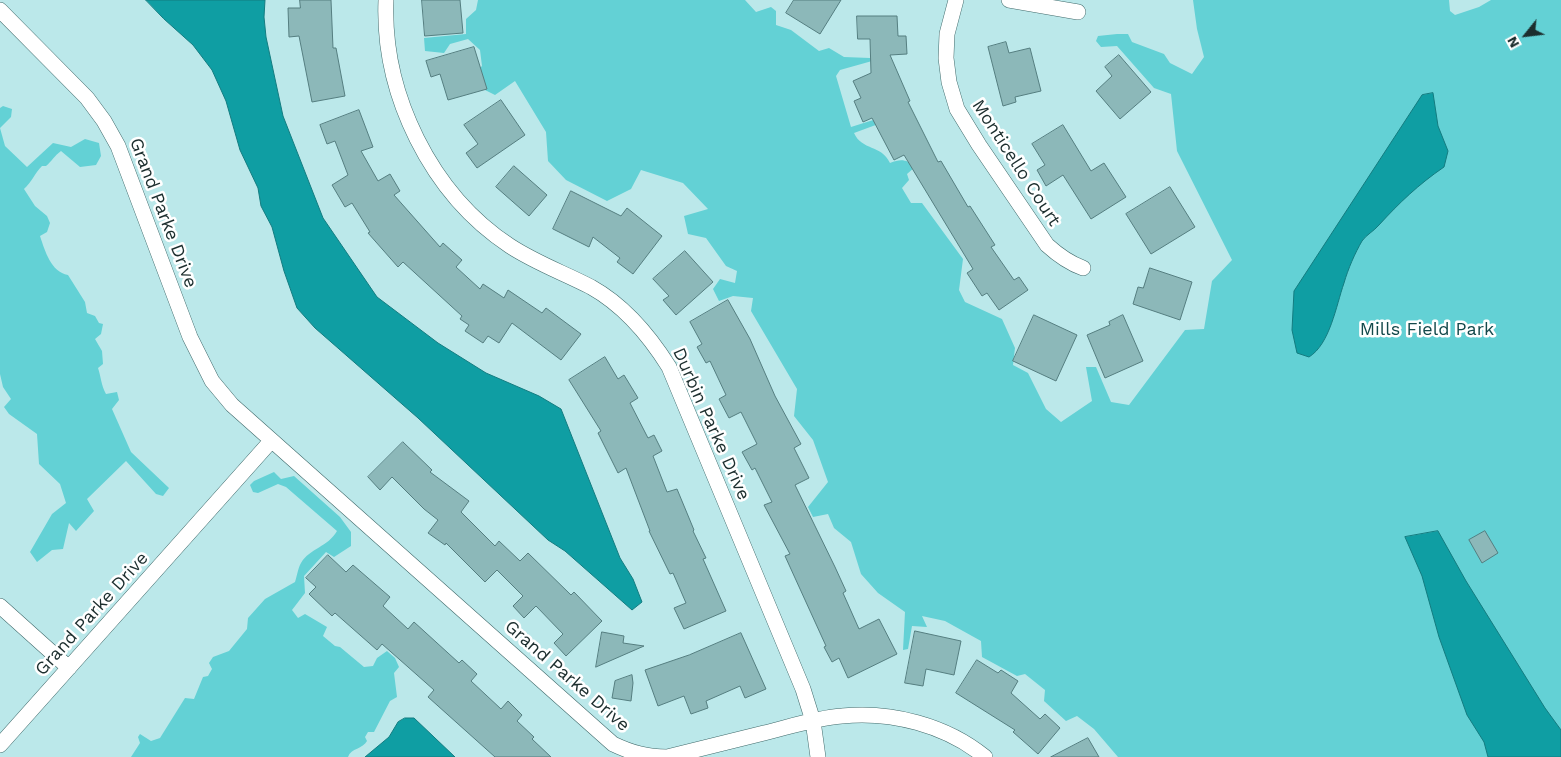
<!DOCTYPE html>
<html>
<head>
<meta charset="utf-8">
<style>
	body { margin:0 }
	#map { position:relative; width:1561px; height:757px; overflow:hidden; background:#bbe8ea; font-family:"Work Sans",sans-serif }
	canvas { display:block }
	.north { position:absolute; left:1501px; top:10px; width:50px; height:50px; -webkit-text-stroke:4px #fff; paint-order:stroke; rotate:241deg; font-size:14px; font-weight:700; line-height:20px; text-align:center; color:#1c2e2e }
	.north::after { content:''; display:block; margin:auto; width:18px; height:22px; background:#1c2e2e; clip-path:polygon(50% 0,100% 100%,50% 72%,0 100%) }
</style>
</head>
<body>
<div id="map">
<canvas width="1561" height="757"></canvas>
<div class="north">N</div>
</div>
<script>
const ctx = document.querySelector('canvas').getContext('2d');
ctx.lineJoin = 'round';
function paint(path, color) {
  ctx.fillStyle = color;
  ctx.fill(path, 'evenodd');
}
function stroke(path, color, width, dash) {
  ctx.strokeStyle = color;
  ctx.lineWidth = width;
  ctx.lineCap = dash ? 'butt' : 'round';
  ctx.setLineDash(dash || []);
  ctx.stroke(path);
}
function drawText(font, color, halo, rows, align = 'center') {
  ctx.font = font + ' "Work Sans",sans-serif';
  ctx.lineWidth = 5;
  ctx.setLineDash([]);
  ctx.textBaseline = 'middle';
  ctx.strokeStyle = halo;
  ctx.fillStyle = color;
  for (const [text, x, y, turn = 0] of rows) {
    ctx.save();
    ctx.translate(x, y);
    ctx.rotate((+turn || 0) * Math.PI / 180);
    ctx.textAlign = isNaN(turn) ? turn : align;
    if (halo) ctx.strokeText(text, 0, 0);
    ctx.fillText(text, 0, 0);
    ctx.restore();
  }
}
paint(new Path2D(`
	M478 0H745L756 12 771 7 776 11V25L791 30 819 51 829 48 844 57 870 58 872 61 840 70 836 76 851 127 902 111 900 116 854 133C862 151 881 144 890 163 901 159 906 159 915 167L907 174 909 180 902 188 911 203H922L963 259 959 290 965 302 1002 319 1015 348 1013 365 1028 373 1046 409 1061 422 1092 401 1086 367H1096L1111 402 1129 405 1185 330 1204 329 1212 281 1232 260 1177 151 1171 94 1154 88 1117 46 1101 47 1096 41 1098 36 1117 34H1128L1132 42 1164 54 1170 63 1192 74 1204 57 1197 29 1193 0H1449L1450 11 1455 15 1479 7 1491 0H1561V757H1118L1094 729 1077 716 1066 721 1044 701 1045 690 1025 674 1017 676 982 657 981 641 945 621 922 616 927 627 912 626 908 649 903 650 905 612 878 593 861 574 851 542 834 528 828 514 813 517 808 507 828 482 813 440 794 416 797 389 751 311 753 298 733 296 719 301 713 289 720 279 735 283 737 271 726 266 706 238 688 234 684 216 708 209 683 183 641 170 631 189 607 201 566 180 548 161 546 132 515 81 495 95 485 90 480 68 482 66 480 50 468 39 450 44 444 53 425 51 424 38 466 34V19L476 10Z
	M3 106 12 109 11 117 0 128 5 146 27 167 53 143 71 147 85 139 99 143 101 156 96 165 80 167 61 151C54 156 52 161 46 166H42C34 174 32 182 24 189L35 206 47 216 50 223 47 232 40 236C45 251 51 272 68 275L85 302 87 313 95 316 99 323 103 324 101 334 95 339 102 351 103 364 98 368C101 377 101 385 106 394L117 392 119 400 112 409 131 452 169 488 163 496 156 494 126 461 87 499 94 511 76 531 69 523 63 549 52 550 37 562 30 552 52 514 66 503 60 484 39 464 37 434 9 414 4 407 11 399 3 387 0 374V108Z
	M274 472 281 479 294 476 340 517 351 532V546L334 557 326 552 304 576 305 593 292 610 298 618 305 614 327 627 323 636 335 646 340 647 364 667 373 666 377 658 387 651 395 658 399 667 394 673 397 697 390 701 374 732H368L365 737 367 741C363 749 351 748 348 757H131L140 743 138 737 140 734 151 741 160 738 185 698 194 699 203 677 208 676 212 669 209 663 213 657 229 651 247 629 248 618 265 599 295 582C297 576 298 568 301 563 310 548 328 547 337 531L286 487 278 484 258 493 253 492 250 485 254 481Z`), '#63d1d5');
const water = new Path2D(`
	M146 0H265L264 17 266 37 283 116 323 218 377 297 438 343 486 373 539 396 561 409 620 558 633 579 642 602 632 610 565 551 548 540 418 418 315 328 297 308 284 271 272 227 261 206 258 188 240 150 226 101 212 70 193 45 164 19Z
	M1433 93 1438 126 1448 151 1444 167C1419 184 1399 203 1379 225 1374 231 1366 235 1362 241 1355 253 1348 269 1344 283 1336 306 1330 344 1309 357L1297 353 1292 330 1294 291 1422 95Z
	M1438 531 1466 581 1545 708 1561 730V757H1488L1484 742 1467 715 1439 637 1422 576 1405 537Z
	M405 718H414L455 757H365L389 737 398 722Z`);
paint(water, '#0f9ea3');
stroke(water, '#137c80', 1);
const building = new Path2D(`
	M300 0H331L333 48H336L345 96 312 102 299 36 289 37 288 8H300Z
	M422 0H460L463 33 425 36Z
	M794 0H841L820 34 786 13Z
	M857 16H897L898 36H906L907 54 890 55 910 101 908 102 938 162 941 161 968 207 970 206 995 245 991 247 1014 280 1019 277 1028 290 999 310 987 293 982 296 967 273 973 269 904 155 894 160 872 118 863 122 854 101 861 98 853 81 871 73 870 39H858Z
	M1006 42 1009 53 1030 48 1041 91 1015 97 1016 102 1003 106 988 47Z
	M474 47 487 89 448 100 440 74 431 77 426 61Z
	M1119 55 1151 92 1120 119 1096 91 1112 76 1105 67Z
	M501 100 525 135 477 168 466 153 478 144 464 125Z
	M359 110 373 147 361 151 378 181 390 174 400 191 394 195 440 247 443 243 462 260 456 267 480 289 483 284 504 298 508 290 542 313 546 308 581 334 561 360 512 323 499 343 488 336 483 343 465 331 469 325 460 319 462 316 403 262 398 267 368 233 370 232 352 203 345 207 332 185 348 175 335 141 327 144 320 125Z
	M1063 125 1091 171 1104 163 1126 197 1091 219 1063 175 1046 186 1037 170 1045 165 1032 144Z
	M514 166 547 195 529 216 496 187Z
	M1170 187 1195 227 1151 254 1126 214Z
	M571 191 621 216 627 208 662 236 633 274 617 262 620 258 593 237 589 247 553 229Z
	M685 251 713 282 676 315 663 300 669 296 653 279Z
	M1150 268 1192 282 1180 320 1133 304 1138 287 1143 288Z
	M728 300 750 339 775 396 801 444 794 448 809 478 795 485 835 567 846 591 843 593 859 629 879 619 897 654 848 678 839 658 832 662 824 647 826 646 785 556 790 554 764 505 772 502 755 468 752 470 742 452 757 444 741 412 729 418 719 399 726 395 710 361 706 363 697 347 702 344 690 322Z
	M1034 315 1077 335 1056 381 1013 361Z
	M1123 315 1143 361 1105 378 1087 335 1110 325 1109 322Z
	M605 357 618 379 624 375 638 398 630 403 648 438 654 435 662 451 653 456 667 492 677 489 694 530 693 531 706 558 703 559 726 611 684 629 674 608 686 603 673 573 670 574 649 531H650L626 468 618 473 598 433 601 431 569 380Z
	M403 442 432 470 430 472 469 501 461 512 495 546 499 541 520 561 528 553 571 595 574 592 602 621 566 656 554 643 563 634 536 606 524 618 513 606 523 596 497 570 485 582 446 543 445 545 428 533 438 520 424 509 392 477 380 490 368 477Z
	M1485 531 1498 553 1482 563 1469 540Z
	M328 555 346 572 353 565 390 597 383 606 408 629 414 622 459 663 462 660 477 674 471 681 501 709 508 701 522 715 517 721 534 737 532 739 551 757H495L428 697 434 690 382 644 377 650 335 613 332 616 309 594 316 587 306 578Z
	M915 631 961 641 954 675 926 669 923 686 905 683Z
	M602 632 624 636 623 643 644 646 596 667Z
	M741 633 766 689 745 698 740 686 706 701 708 708 691 714 684 696 658 706 645 670 689 655Z
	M977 660 998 673 1001 670 1018 681 1011 693 1040 719 1045 714 1060 728 1038 754 1013 732 1015 730 956 693Z
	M632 675 633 683 631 701 612 698 615 681Z
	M1088 738 1099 757H1051Z`);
paint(building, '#8cb8b9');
stroke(building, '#557e80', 1);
const street = new Path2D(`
	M386 0C382 94 431 194 510 246 536 263 564 273 591 287 625 306 649 335 669 367L803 689 813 721 818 757
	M956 0 947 34 946 58 949 82 957 109 979 145 1047 245C1058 255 1069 263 1083 268
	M1009 0 1078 12
	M0 10 87 98 104 121 118 146 190 337 212 381 232 405 613 744C632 753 647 757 667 757 699 749 731 741 764 733 789 727 815 718 842 716 891 711 946 725 985 757
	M0 606 69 668
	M0 745 271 441`);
stroke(street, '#406a6b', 16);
stroke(street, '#fff', 15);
drawText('18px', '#1c2e2e', '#fff', [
	["Monticello Court",1016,163,57],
	["Grand Parke Drive",163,213,69],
	["Durbin Parke Drive",711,424,66],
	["Grand Parke Drive",92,614,-48],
	["Grand Parke Drive",567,676,41]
]);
drawText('18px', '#13494b', '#fff', [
	["Mills Field Park",1427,330]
]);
</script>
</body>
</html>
